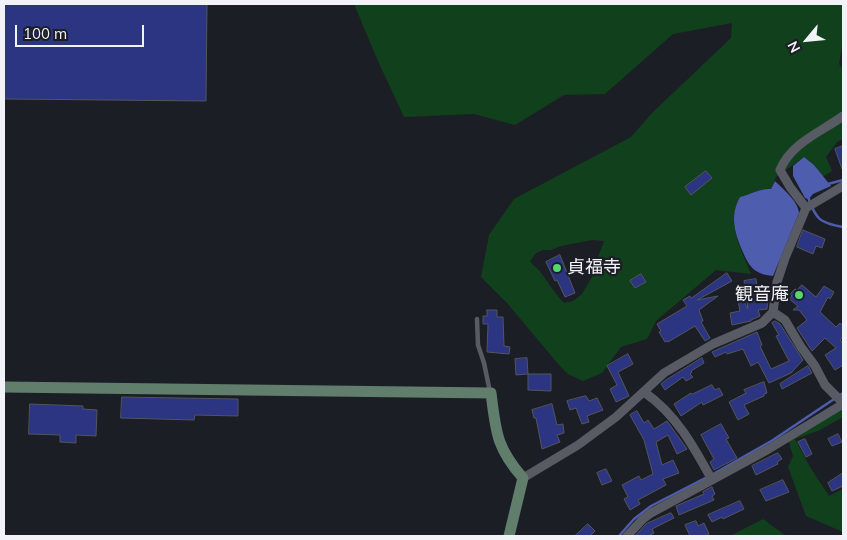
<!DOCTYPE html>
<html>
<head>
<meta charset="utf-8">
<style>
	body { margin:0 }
	#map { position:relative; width:847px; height:540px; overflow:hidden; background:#1c1e25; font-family:Mulish,sans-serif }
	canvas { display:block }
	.frame { position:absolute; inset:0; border:5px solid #f1f3f8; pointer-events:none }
	.north { position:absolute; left:782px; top:15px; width:50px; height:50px; -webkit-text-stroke:4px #1c1e25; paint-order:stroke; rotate:242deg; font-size:14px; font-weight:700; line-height:20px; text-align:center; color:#f1f3f8 }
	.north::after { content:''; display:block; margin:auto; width:18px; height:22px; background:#f1f3f8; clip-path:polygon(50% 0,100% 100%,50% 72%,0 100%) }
	.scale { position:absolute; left:15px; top:25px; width:129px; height:22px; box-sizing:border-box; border:2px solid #f1f3f8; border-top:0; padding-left:6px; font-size:15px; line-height:18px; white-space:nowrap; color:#f1f3f8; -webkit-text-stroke:4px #1c1e25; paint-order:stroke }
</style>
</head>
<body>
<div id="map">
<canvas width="847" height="540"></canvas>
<div class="frame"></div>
<div class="north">N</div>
<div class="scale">100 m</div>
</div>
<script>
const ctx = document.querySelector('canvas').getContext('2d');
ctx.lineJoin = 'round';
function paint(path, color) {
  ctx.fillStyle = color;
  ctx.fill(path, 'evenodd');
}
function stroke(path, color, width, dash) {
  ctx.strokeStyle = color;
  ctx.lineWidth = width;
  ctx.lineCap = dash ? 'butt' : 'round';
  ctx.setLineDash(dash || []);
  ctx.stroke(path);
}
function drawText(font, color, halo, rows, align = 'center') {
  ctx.font = font + ' Mulish,"Noto Sans JP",sans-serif';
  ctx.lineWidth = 4.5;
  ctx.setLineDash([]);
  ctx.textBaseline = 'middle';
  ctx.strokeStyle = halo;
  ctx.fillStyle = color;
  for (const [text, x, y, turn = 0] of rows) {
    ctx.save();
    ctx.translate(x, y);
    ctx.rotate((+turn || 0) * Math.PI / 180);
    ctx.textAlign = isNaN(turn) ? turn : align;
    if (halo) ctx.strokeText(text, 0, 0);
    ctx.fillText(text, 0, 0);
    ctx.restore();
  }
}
paint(new Path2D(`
	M354 4H843V41L839 64 843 69V139L837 142 826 157 832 171 822 177 814 165 804 157 776 177 771 189C761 188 751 194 740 197 726 223 741 249 751 274L716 270 656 321 647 339 621 347 602 373 583 381 568 374 559 365 507 303 481 277 489 235 514 199 631 137 653 112 731 38 732 23 673 34 605 94 564 95 515 125 474 114 404 117 377 59ZM592 240 604 241 598 257 591 267 592 277 582 294 573 301 564 303C553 292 550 284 541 273 538 268 533 266 530 261L536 253 543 250H551L561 246Z
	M843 405V417L818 431 795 439 810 467 829 496 843 489V532L806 516 788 467 793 456 788 439Z
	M763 519 786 536H730Z`), '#11401c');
paint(new Path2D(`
	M804 157 814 165 831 186 813 194 809 199 805 198 793 176V166Z
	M775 181C784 190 798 201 799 213L773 276C753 274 749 266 742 250 734 231 730 215 740 197 751 194 761 188 771 189Z`), '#4e5dad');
stroke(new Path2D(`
	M828 184 843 180
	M808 197C816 220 820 223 843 227
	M619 536 634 519 651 506 715 473 773 440 843 393`), '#4e5dad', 2.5);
const building = new Path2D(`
	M4 4H207L206 101 4 99Z
	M843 146V169H842L835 149Z
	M706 171 712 178 691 195 685 187Z
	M803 230 825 239 822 248 816 246 813 254 797 247Z
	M560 255 575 293 565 297 557 280 555 281 546 262Z
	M727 273 732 281 697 300 718 296 699 310 703 321 701 322 710 338 705 341 695 326 668 342 667 341 665 342 659 332 661 331 657 324 687 306 683 300 690 296 691 298Z
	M641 274 646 282 635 288 630 281Z
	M756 279 757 289 766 287 768 294 767 309 758 310 760 316 751 320V321L732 325 730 313 740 311 736 290 737 289 748 309 744 281Z
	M802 285 816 297 824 286 834 292 830 299 828 297 820 312 836 327 840 323 843 326V337L840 340 843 344V365L835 370 825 355 836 348 825 338 812 351 797 328 807 320 799 310H793L798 306 789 299 792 296 790 294 795 289 797 290Z
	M487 310H497V317H503L504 346 510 347 509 354 487 352 488 324H483V316H487Z
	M775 321 780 324 803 360 791 373 769 383 758 362 751 366 743 349 727 354 726 352 715 357 712 352 757 332 762 345 760 346 771 369 789 361 776 336 779 335 772 323Z
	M628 354 633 364 618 372 629 396 616 402 610 389 617 385 607 366Z
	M527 358 528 374H551V391L528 390V374L516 375 515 359Z
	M702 358 704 363 691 371 692 372 690 374 693 377 686 381 683 377 665 390 661 384 666 380Z
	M808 366 812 373 782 389 780 384Z
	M764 382 767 393 764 394V396L744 405 749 414 738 420 729 402 746 393 744 390Z
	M712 385 715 390 719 388 723 395 703 405 702 402 681 416 674 404 691 393 692 394Z
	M586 396 589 401 597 398 603 410 587 416 589 422 582 424 576 408 570 410 567 401Z
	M122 397 238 399V416L195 415 194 420 121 418Z
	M30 404 83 406V409L97 410 96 436 76 435V443L60 442V435L29 434Z
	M552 404 557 425 563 424 564 433 557 435 560 442 542 449 536 418H534L532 410Z
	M637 411 644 423 648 420 654 429 667 421 687 449 677 454 668 435 656 442 662 465 673 460 679 473 663 479 666 485 638 500 640 504 630 510 624 499 628 497 622 485 639 476 641 480 653 474 644 440 630 415Z
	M721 424 729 438 726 439 737 458 714 470 710 462 714 459 701 435Z
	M838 434 842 442 832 446 828 439Z
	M805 439 812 454 806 457 798 442Z
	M778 453 782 459 777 462 778 464 756 475 752 466Z
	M606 469 612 481 602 485 597 473Z
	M843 473V486L832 491 828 483Z
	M783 480 789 492 766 501 760 490Z
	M712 487 715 494 712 496 714 500 679 515 676 506 704 494 703 492Z
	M740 501 744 509 723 519 722 517 712 522 708 515Z
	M671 513 674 518 652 529 654 533 648 536H635L646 524Z
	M696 521 698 526 704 523 709 534 704 536H690L685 525Z
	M588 524 595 531 590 536H575Z`);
paint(building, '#2b3581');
stroke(building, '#53555d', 1);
stroke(new Path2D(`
	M477 319 478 345 484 363 490 392`), '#585b63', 4.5);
stroke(new Path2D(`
	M806 208 790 187 780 170C791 143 821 132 843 116
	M773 312 785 320 801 347 815 366 825 385 843 403
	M644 392C676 414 694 447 712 480
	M523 478 578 445 616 417 664 373 713 344 762 323 773 312 777 282 785 258 806 208 843 186
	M627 536 643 519 651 513 767 450 843 404`), '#585b63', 9);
stroke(new Path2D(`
	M4 387 491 393C496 432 496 447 523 478L509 536`), '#617e6d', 11);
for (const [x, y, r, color] of [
	[557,268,5,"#55d672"],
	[799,295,5,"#55d672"]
]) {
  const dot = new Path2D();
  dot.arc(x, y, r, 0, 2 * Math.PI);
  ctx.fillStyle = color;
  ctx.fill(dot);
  stroke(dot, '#1c1e25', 2);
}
drawText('18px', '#f1f3f8', '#1c1e25', [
	["貞福寺",567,268],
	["観音庵",789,295,"right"]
], 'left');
</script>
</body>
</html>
